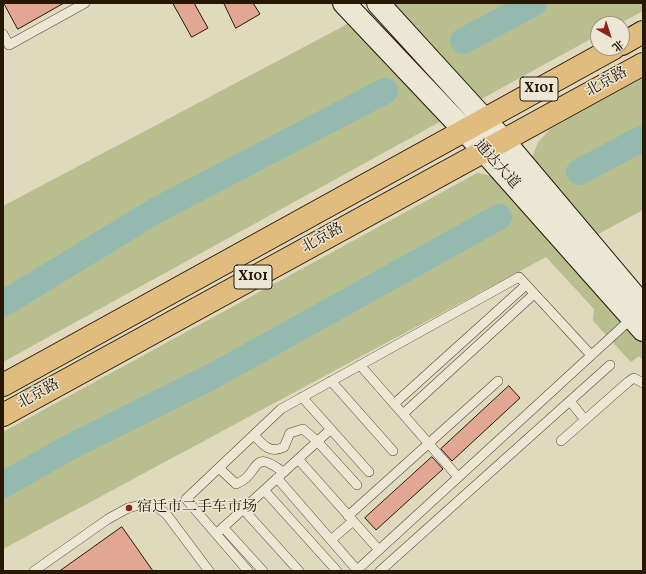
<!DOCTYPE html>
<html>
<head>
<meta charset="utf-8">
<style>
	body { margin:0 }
	#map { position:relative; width:646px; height:574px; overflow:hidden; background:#e1d9be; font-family:Vollkorn,"Noto Serif SC",serif }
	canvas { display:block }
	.frame { position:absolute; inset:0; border:4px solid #271804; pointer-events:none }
	.north { position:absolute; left:590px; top:16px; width:40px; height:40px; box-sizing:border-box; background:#ece6d5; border:1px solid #9d9481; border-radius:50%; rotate:141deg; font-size:11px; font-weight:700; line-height:16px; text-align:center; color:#271804 }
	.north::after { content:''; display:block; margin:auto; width:14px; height:18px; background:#8f2418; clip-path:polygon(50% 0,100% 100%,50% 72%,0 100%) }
</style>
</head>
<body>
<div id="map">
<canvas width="646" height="574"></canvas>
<div class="frame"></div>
<div class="north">北</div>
</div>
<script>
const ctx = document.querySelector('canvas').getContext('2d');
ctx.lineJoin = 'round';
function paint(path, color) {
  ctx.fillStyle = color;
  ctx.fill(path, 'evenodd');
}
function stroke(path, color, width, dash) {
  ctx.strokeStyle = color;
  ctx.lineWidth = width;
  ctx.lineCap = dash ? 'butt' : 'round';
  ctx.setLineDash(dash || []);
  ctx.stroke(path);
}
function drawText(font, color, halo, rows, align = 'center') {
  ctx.font = font + ' Vollkorn,"Noto Serif SC",serif';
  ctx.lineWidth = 3;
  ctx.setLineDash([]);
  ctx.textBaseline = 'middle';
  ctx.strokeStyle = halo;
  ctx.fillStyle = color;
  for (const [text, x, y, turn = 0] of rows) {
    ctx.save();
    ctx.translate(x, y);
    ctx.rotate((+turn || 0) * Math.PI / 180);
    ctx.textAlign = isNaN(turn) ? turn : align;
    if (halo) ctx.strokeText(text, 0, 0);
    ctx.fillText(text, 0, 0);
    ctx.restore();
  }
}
paint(new Path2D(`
	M382 3H643V11L619 24H598V35L3 362V206L340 28Z
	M643 78V210L593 237 532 158 538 142 550 129Z
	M477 173 499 177 643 341V361L639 356 631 362 593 321 594 309 546 257 3 549V432Z`), '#b8be8e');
stroke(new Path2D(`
	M463 41 534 3
	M579 172 643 138
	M3 304 155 211 385 91
	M3 485 70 447 213 376 499 217`), '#94baaf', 26);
const building = new Path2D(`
	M4 3H64L18 29Z
	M173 3H194L208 28 192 37Z
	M224 3H253L260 14 236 28Z
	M509 386 520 398 452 461 441 449Z
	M432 457 443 469 376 530 365 518Z
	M122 527 153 571H60Z`);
paint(building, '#e2a792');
stroke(building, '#271804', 1);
const service = new Path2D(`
	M3 34 9 45 85 3
	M360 365 458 477
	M331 381 393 451
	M302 397 369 472
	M570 401 585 420
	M394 404 526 285
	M403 414 534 294
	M254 435C263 445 270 454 284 447L290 433 303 429 317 441 357 485
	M561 441 628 382 634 378 643 383
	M298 459 379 550
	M219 468 236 484C261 475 250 446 283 472
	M277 478 357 570
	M264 490 337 571
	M243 509 299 571
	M348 516 498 381
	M223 527 263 571
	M216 534 331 429
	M331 540 353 521
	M34 571 108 519 128 508 144 504 156 506 167 515 209 571
	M248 571 186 499 281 409 519 277 591 355
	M356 571 632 318
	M380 571 610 365`);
const secondary = new Path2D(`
	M344 3 484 151 643 330
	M378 3 503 140 643 306`);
const primary = new Path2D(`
	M622 44 643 32
	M3 385 614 48
	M3 415 643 64`);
stroke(service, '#564832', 10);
stroke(secondary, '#271804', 24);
stroke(primary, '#271804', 24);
stroke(service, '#ece6d5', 9);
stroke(secondary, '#ece6d5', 22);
stroke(primary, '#e0bc7f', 22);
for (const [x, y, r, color] of [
	[129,508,4,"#8f2418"]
]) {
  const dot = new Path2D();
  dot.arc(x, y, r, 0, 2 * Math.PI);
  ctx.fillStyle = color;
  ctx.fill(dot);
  stroke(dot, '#ece6d5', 1.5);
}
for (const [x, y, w] of [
	[539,89,38],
	[253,277,38]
]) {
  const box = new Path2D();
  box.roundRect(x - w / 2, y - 12, w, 24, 3);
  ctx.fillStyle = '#ece6d5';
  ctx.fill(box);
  stroke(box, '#271804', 1);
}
drawText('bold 14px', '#271804', null, [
	["X101",539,89],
	["X101",253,277]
]);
drawText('15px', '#271804', '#ece6d5', [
	["北京路",607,83,-29],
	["通达大道",496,165,48],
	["北京路",323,239,-29],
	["北京路",39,395,-29]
]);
drawText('15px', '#271804', '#ece6d5', [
	["宿迁市二手车市场",137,508]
], 'left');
</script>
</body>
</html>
